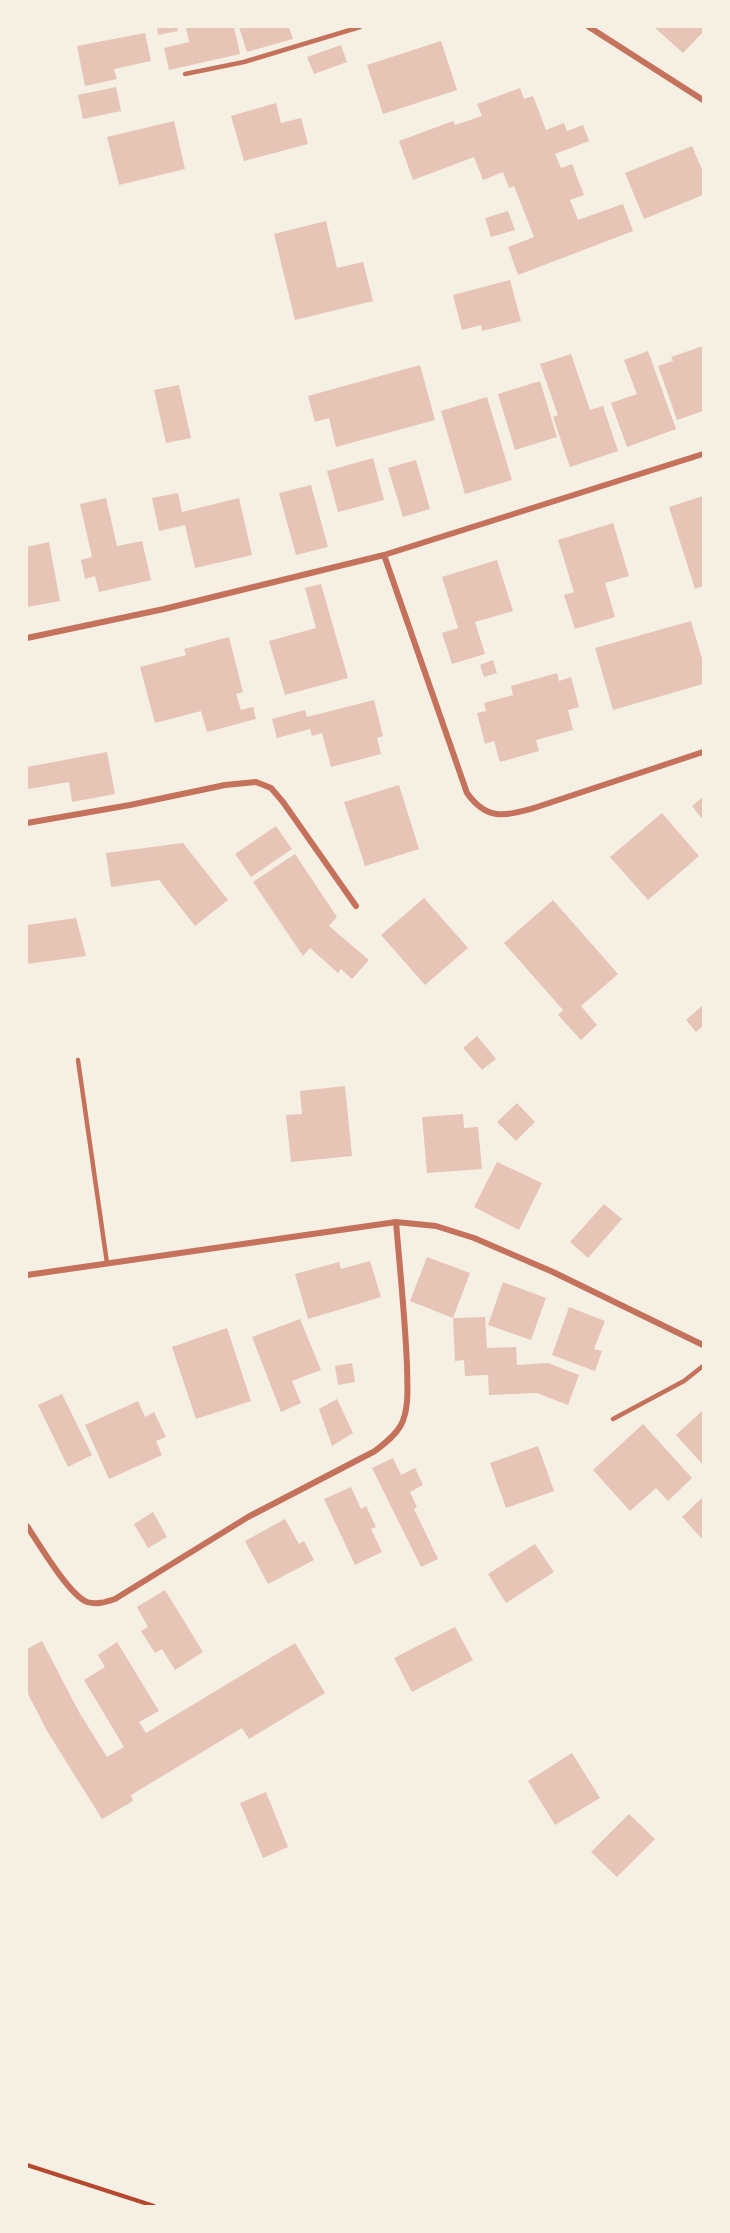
<!DOCTYPE html>
<html>
<head>
<meta charset="utf-8">
<style>
	body { margin:0 }
	#map { position:relative; width:730px; height:2233px; overflow:hidden; background:#f6efe4; font-family:Helvetica,sans-serif }
	canvas { display:block }
	.frame { position:absolute; inset:0; border:28px solid #f6efe4; pointer-events:none }
</style>
</head>
<body>
<div id="map">
<canvas width="730" height="2233"></canvas>
<div class="frame"></div>
</div>
<script>
const ctx = document.querySelector('canvas').getContext('2d');
ctx.lineJoin = 'round';
function paint(path, color) {
  ctx.fillStyle = color;
  ctx.fill(path, 'evenodd');
}
function stroke(path, color, width, dash) {
  ctx.strokeStyle = color;
  ctx.lineWidth = width;
  ctx.lineCap = dash ? 'butt' : 'round';
  ctx.setLineDash(dash || []);
  ctx.stroke(path);
}
paint(new Path2D(`
	M157 27H177L178 31 158 35Z
	M186 27H234L240 54 169 70 164 48 189 42Z
	M239 27H289L293 39 247 52Z
	M654 27H703V32L683 53Z
	M145 33 151 61 114 69 117 79 85 86 77 46Z
	M441 41 457 90 383 114 367 65Z
	M341 45 347 62 314 74 307 57Z
	M116 87 121 111 83 119 78 95Z
	M520 88 524 99 533 96 546 130 564 123 567 131 583 125 589 141 555 154 561 168 572 164 584 195 570 200 578 220 623 204 633 231 518 275 508 247 534 237 514 186 509 188 503 172 483 180 474 157 413 180 399 141 453 121 455 125 482 116 477 104Z
	M276 103 281 123 301 118 308 144 244 161 231 116Z
	M174 121 185 169 119 185 107 137Z
	M692 146 703 172V195L644 219 625 173Z
	M508 211 515 230 491 237 485 218Z
	M326 221 337 268 363 262 373 301 295 320 274 234Z
	M510 280 521 321 482 331 481 325 462 330 453 295Z
	M703 346V411L677 420 658 366 673 361 671 357Z
	M648 351 676 429 627 447 611 403 637 394 624 360Z
	M571 354 590 410 603 406 618 451 570 467 553 417 558 415 540 364Z
	M420 365 435 420 336 447 329 418 315 422 308 396Z
	M540 381 557 437 515 450 498 394Z
	M179 385 191 438 166 443 154 390Z
	M487 397 512 480 465 494 441 411Z
	M373 458 384 500 338 512 327 471Z
	M416 460 430 509 403 517 388 468Z
	M311 485 328 547 296 555 279 493Z
	M178 493 182 512 239 498 252 555 195 568 185 525 159 531 152 498Z
	M703 496V586L695 589 669 507Z
	M106 498 117 546 142 541 151 580 99 592 95 576 85 579 81 560 92 557 80 504Z
	M613 523 629 576 605 583 615 617 575 629 564 595 574 592 558 540Z
	M49 542 60 601 27 607V547Z
	M497 560 513 611 475 622 485 654 452 664 442 633 458 628 442 577Z
	M321 584 348 678 285 695 269 641 316 628 305 588Z
	M691 621 703 662V684L613 710 595 648Z
	M229 637 243 692 236 694 241 710 253 707 256 719 207 732 201 711 155 723 140 667 186 655 184 649Z
	M493 660 497 673 484 677 480 665Z
	M557 673 559 681 571 677 579 707 568 710 573 730 536 740 539 751 500 762 494 741 485 744 477 713 486 711 484 703 513 695 511 686Z
	M374 700 383 736 377 738 381 754 331 767 322 733 312 736 310 729 277 738 272 719 305 710 307 717Z
	M107 752 115 794 72 802 69 782 28 789 27 767Z
	M399 785 419 849 365 866 344 802Z
	M703 797V820L692 806Z
	M662 813 699 856 648 900 610 857Z
	M276 826 292 849 251 877 235 854Z
	M183 843 228 900 195 926 159 880 111 887 106 853Z
	M295 854 337 917 329 926 369 960 352 979 341 969 338 973 310 948 303 956 253 882Z
	M424 898 468 948 425 985 381 935Z
	M553 900 618 974 581 1006 597 1025 581 1040 558 1015 563 1010 504 943Z
	M76 918 86 956 27 964V925Z
	M703 1005V1026L696 1032 686 1020Z
	M477 1036 496 1059 482 1070 463 1048Z
	M345 1086 352 1156 291 1162 286 1115 302 1114 300 1091Z
	M517 1103 535 1122 516 1141 497 1122Z
	M463 1114 464 1128 478 1127 482 1169 427 1173 422 1117Z
	M497 1162 542 1183 519 1230 474 1207Z
	M604 1204 622 1219 588 1258 570 1242Z
	M427 1257 470 1273 453 1318 410 1301Z
	M370 1261 381 1297 308 1319 295 1274 339 1262 341 1269Z
	M503 1282 546 1298 531 1340 488 1325Z
	M569 1307 605 1321 594 1349 602 1351 595 1371 552 1355Z
	M485 1317 487 1348 516 1347 517 1365 548 1363 579 1375 568 1405 537 1393 489 1395 488 1375 465 1376 464 1360 455 1361 453 1318Z
	M300 1319 321 1370 292 1381 301 1403 281 1412 252 1337Z
	M227 1328 251 1401 196 1419 172 1347Z
	M352 1363 355 1382 338 1385 335 1366Z
	M62 1394 92 1455 68 1467 38 1405Z
	M337 1399 353 1433 332 1446 319 1409Z
	M138 1401 145 1417 154 1412 166 1437 156 1441 162 1455 109 1479 85 1425Z
	M703 1410V1465L676 1435Z
	M643 1424 692 1478 668 1501 656 1488 630 1511 593 1470Z
	M538 1446 554 1491 506 1508 490 1463Z
	M393 1458 401 1475 415 1468 423 1485 410 1492 417 1507 414 1509 438 1559 421 1567 372 1468Z
	M351 1487 361 1509 366 1506 376 1527 371 1529 382 1552 355 1565 324 1499Z
	M703 1497V1540L682 1517Z
	M153 1512 167 1537 148 1548 134 1524Z
	M285 1519 299 1544 304 1541 314 1560 268 1584 245 1541Z
	M535 1544 554 1572 506 1603 488 1574Z
	M165 1590 203 1652 175 1670 162 1649 155 1653 141 1631 148 1627 137 1607Z
	M455 1627 473 1660 412 1692 394 1658Z
	M42 1641 79 1712 107 1757 124 1747 84 1680 105 1667 98 1655 117 1642 159 1711 139 1722 146 1733 295 1643 325 1693 249 1739 242 1728 131 1795 133 1801 102 1819 47 1731 27 1692V1649Z
	M572 1753 600 1798 555 1825 528 1781Z
	M266 1792 288 1847 263 1858 240 1803Z
	M629 1814 655 1839 617 1877 591 1852Z`), '#e6c5b7');
stroke(new Path2D(`
	M27 2165 154 2206`), '#b5482f', 4);
stroke(new Path2D(`
	M185 74 244 62 360 27
	M78 1060 107 1263
	M613 1419 684 1381 703 1366`), '#c5725c', 4.5);
stroke(new Path2D(`
	M589 27 703 100
	M384 555 467 793C487 821 504 816 534 808L703 752
	M27 638 164 609 384 555 703 454
	M27 823 130 805 225 785 256 782 271 788 283 802 356 906
	M27 1275 396 1222 436 1226 474 1238 553 1272 703 1345
	M27 1526C39 1544 69 1595 87 1602 97 1605 106 1602 115 1599L248 1517 375 1451C384 1444 395 1436 401 1425 410 1407 407 1384 407 1365 405 1317 400 1270 396 1222`), '#c5725c', 6);
</script>
</body>
</html>
